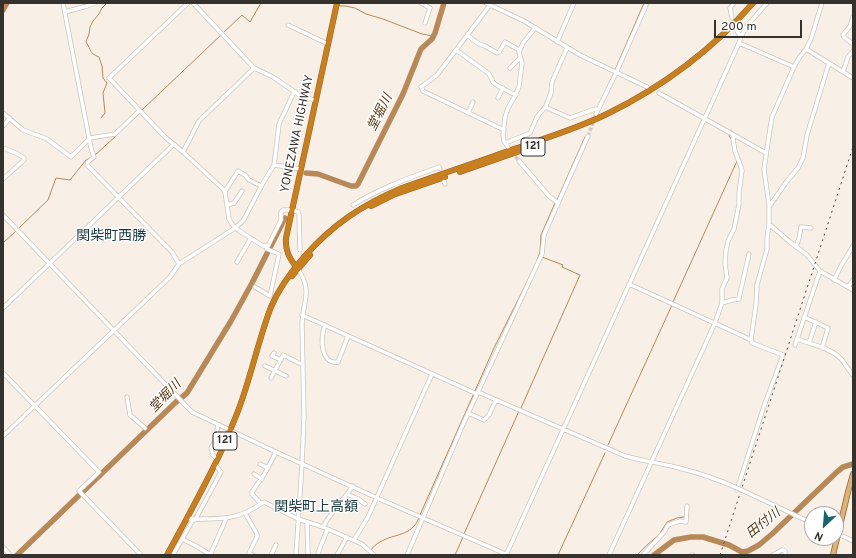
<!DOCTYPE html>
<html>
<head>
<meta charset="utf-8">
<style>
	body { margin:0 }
	#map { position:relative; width:856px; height:558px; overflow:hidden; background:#f8efe6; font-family:Overpass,sans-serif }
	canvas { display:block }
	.frame { position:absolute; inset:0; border:4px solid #35322e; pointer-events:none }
	.north { position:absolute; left:804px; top:506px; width:40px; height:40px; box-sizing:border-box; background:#fefefe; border:1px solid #aeacab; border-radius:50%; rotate:206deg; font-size:11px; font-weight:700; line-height:16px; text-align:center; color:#35322e }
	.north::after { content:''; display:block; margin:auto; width:14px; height:18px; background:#17636e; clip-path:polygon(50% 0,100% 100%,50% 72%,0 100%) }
	.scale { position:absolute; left:714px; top:20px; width:88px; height:18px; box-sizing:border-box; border:2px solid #35322e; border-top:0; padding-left:5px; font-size:12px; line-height:14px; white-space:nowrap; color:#35322e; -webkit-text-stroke:3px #fefefe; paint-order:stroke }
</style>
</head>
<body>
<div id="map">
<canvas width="856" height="558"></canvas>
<div class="frame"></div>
<div class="north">N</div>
<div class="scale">200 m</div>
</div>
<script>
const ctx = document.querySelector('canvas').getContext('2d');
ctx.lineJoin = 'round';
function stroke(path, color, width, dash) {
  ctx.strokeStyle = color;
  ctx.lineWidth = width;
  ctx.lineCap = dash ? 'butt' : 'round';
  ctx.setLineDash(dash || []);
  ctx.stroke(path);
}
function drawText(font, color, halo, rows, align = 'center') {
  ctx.font = font + ' Overpass,"Noto Sans JP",sans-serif';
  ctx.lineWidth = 3;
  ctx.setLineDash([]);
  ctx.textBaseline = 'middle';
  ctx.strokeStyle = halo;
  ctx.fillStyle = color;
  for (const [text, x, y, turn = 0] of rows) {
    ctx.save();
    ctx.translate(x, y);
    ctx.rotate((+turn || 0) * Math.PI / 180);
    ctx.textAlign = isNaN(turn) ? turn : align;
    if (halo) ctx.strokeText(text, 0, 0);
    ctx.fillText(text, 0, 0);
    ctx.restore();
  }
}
stroke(new Path2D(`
	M338 5 341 6H345L355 8 366 14 383 19 422 34 433 36
	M223 33 242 15 250 22 261 3
	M615 70 644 3
	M609 84 614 73
	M142 110 221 35
	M101 118 105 113 103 93 107 83 103 78 102 66 99 57C89 53 92 51 86 42L89 34 90 27 93 21 99 14 102 8 107 3
	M731 130 729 136 731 139
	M119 132 140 113
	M94 156 117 135
	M557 200 585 137
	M18 229 48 200 56 178 70 180 86 160 90 158
	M3 243 16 231
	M537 260 540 252 541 235 555 203
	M673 302 737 161
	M521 408 580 275 562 267 563 265 542 257
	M608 445 672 305
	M420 515 494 348 532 272
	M464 534 519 411
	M371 550C373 547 376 544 380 542 395 533 411 537 419 518
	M455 555 463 537
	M558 555 605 453
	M637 555 647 545 659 535 667 522 677 518 684 517`), '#b78959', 1);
stroke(new Path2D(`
	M3 10 7 3
	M306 173 318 174 351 186H356L358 184 403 94 421 49 432 39 435 33 444 3
	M17 555 176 402 187 393 231 321 252 283 285 218
	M654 555 674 540 691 537H703L729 545 742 552 748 551 759 545 772 534 838 471 843 467 853 464`), '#b78959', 5.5);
stroke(new Path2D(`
	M732 18 737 31
	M588 136 594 120
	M512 152 519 161`), '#d1c9c1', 3.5, [3.5, 2]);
const minor = new Path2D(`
	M63 3 91 148 94 157 88 162 87 165 172 252 179 264
	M188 3 109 78 165 137 183 152 223 189 225 192 229 219 232 224 235 228 263 246H268L281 220V212L283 210H292L298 212 299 214 300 250
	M193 3 254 68 273 77 298 94 316 101
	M421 3 430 8 425 23
	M486 3 524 21 580 55 647 87
	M490 5 437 75 421 87 423 91 504 130
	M65 12 87 6 95 3
	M853 17 850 26 843 35 844 37 853 44
	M732 18 730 8 734 3
	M288 25 328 44
	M467 35 479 44 485 46 497 53 499 52 505 42 519 50
	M741 37 746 27 767 3
	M557 42 574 3
	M739 43 794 67
	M806 49 853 78
	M456 50 488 73C491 76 491 78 493 82 496 86 510 92 516 95
	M510 68 520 58
	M843 72 848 57 853 51
	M659 93 766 153
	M498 98 503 88
	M545 107 570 118 595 109 598 110
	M3 113 23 130 47 139 71 157 90 138 115 134 139 111
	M468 113 473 102
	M596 114 616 73 647 3
	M3 126 10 118
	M505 143 528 134 530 133 537 117 546 106 551 93 552 82 567 48
	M508 147 504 141 503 135 505 117 508 108 515 96 519 87 522 63 519 52 523 43 535 28
	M3 148 16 153 24 158V160L3 179
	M183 152 199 121 254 68
	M519 161 549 196 558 203
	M274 165 301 169
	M444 181 445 184
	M225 191 231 182 238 171 245 175 249 180 261 186
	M227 205 234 203 242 191
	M353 205C380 188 409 178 439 167L440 169
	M769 207 787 181 798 168 803 158 807 135 829 63
	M3 215 192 412 276 452 377 498 508 555
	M769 224 790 242 807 255 820 271 853 290
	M796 247 799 238 801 227 811 228
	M237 262 251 238
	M834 280 841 266 853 246
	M629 284 734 332 751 340 752 343 783 355 763 409 737 490
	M255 287 270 296 279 254 267 249 266 246
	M848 287 853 280
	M722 303 732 300 739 299V298L749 254
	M3 308 174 144
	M302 315 477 394
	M804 317 828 328 822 348
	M325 325C320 336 320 365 338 362L348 336
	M797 339C810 344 830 348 839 357 845 362 848 370 853 375
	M751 340 756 304 757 285 767 249V238L769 224V205L764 169 770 129 772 117 794 67 799 58 806 49 811 39 822 3
	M809 343 816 322
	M795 345 819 274 820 271
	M274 353 272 356 281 360
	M265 366 286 376
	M3 373 99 472 79 491 141 555
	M271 378 283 355 303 365
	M478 392 625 456C642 461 661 463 679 468 699 473 717 479 735 487
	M127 397 130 415 145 428
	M468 413 484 420 489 415 496 400
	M3 436 170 277 179 264 235 228 243 221 263 183 274 165 279 124 294 92
	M217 459 213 455 211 448 215 441 218 425
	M260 464 268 468
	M254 474 262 479
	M748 493 812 523
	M347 494 358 499 365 504
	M261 504 252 494V492L265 473 276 452
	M245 513 257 534V537L249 553 253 555
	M187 518C193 520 197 519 203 519 229 519 242 517 264 502L298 519 323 527 362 544 374 555
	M195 520 221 472 220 471 215 464
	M307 522 308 555
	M323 527 327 520 353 486
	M836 533 853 541
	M182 539 196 546 211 555
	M354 540 368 517 432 374
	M3 547 10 555
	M211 553 226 519
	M318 553 327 530
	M173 555 193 520
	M271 555 276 545
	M296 555 302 464 304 417 302 324C303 300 313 292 298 269
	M337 555 347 537
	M407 555 464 422 542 254 544 235 546 230 588 136
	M506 555 739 43 741 37 737 31
	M609 555 715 323 722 303V289L727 278 725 263 726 250 728 241 734 229 739 204V193L742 171 741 167 735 151 733 139 734 135
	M643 555 665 531 668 525 680 521 686 522 687 506
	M692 555H693
	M773 555 782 550 785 551V555`);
const major = new Path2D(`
	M833 555 848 492 853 474`);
const highway = new Path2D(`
	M460 172 540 144
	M371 206 393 195 445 177
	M297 268C289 258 285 250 286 238L337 3
	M292 276 310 255
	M167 555C185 522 203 489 219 456 226 441 232 426 238 411 251 377 258 341 271 307 279 288 291 272 304 257 333 224 362 205 402 188 438 175 475 163 511 150 543 139 576 129 607 114 662 87 713 49 753 3`);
stroke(minor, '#cdc4bb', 5);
stroke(major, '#956425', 6);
stroke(highway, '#956425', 6);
stroke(minor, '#fff', 3.5);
stroke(major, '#deb279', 4.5);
stroke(highway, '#c87f20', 5);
stroke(new Path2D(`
	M720 555 853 147`), '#4d4945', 1, [2, 4]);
const minorBridge = new Path2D(`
	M735 487 748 493`);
stroke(minorBridge, '#cdc4bb', 5, []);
stroke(minorBridge, '#fff', 3.5);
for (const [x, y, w] of [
	[533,147,24],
	[225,441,24]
]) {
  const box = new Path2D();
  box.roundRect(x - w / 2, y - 9, w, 18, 3);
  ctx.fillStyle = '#fefefe';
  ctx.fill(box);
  stroke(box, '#35322e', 1);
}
drawText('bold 11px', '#35322e', null, [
	["121",533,147],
	["121",225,441]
]);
drawText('12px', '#35322e', '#fefefe', [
	["YONEZAWA HIGHWAY",298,134,-78]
]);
drawText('italic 13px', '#583812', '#fefefe', [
	["堂堀川",381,113,-63],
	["堂堀川",166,397,-46],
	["田付川",764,524,-39]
]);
drawText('14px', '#1a3c41', '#fefefe', [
	["関柴町西勝",111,237],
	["関柴町上高額",316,508]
]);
</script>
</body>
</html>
